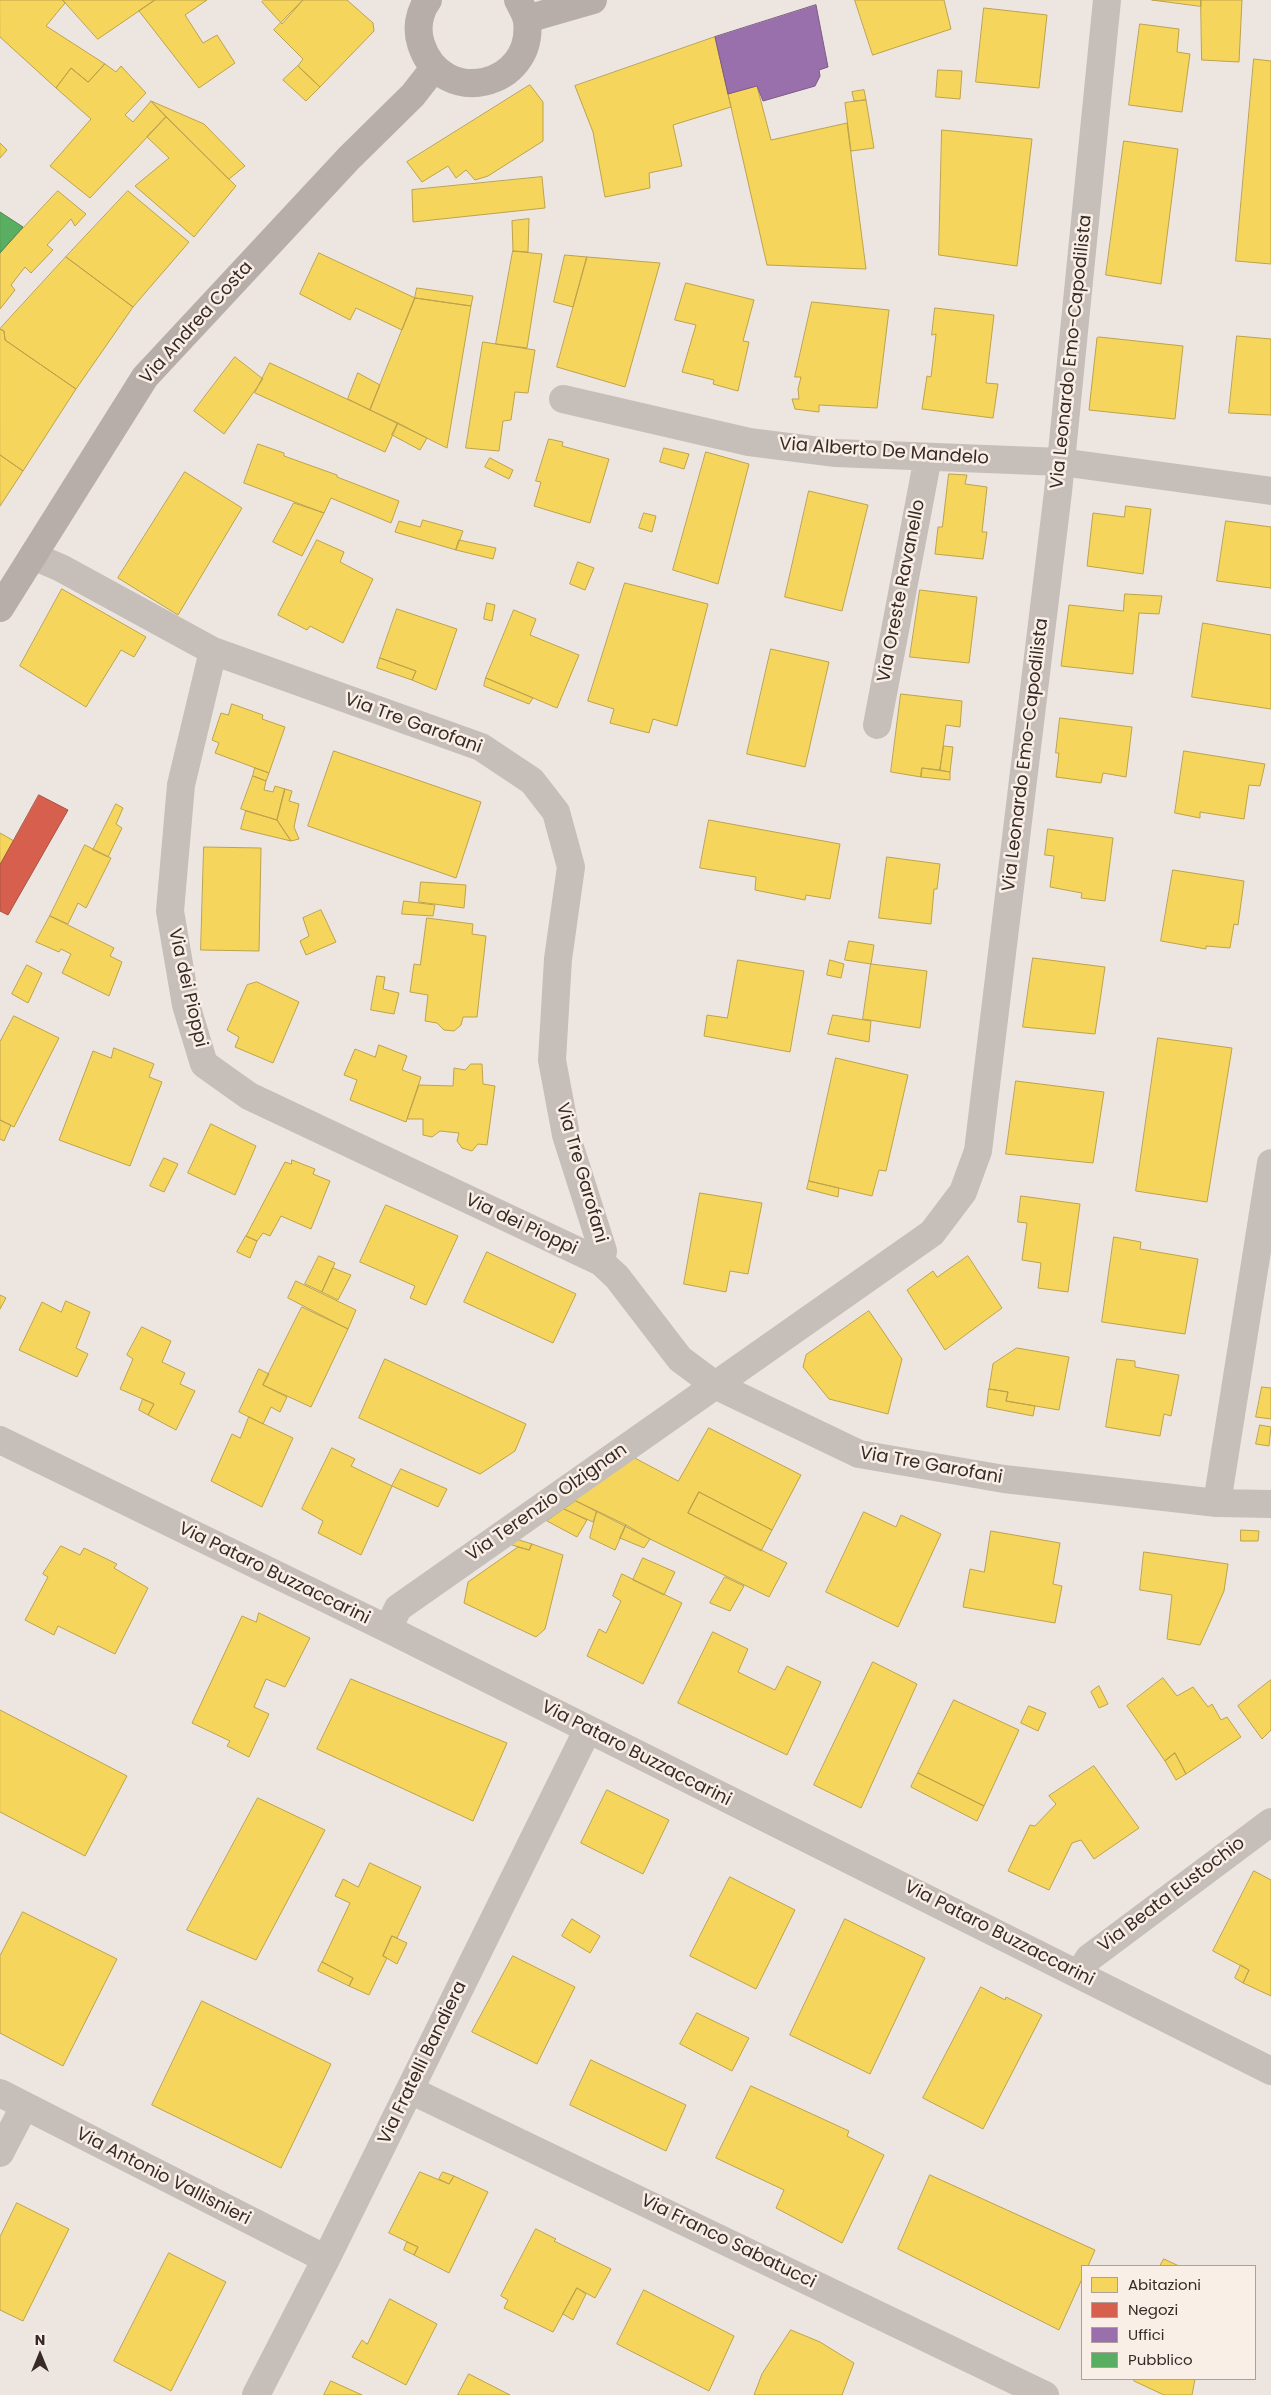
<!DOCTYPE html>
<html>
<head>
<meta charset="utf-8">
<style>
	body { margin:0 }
	#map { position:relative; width:1271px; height:2395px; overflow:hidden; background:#ede6e0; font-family:Poppins,sans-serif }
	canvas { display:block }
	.legend { position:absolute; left:1081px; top:2265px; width:175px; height:115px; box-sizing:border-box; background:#faefe6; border:1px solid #aca09a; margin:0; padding:6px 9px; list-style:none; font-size:15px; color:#372a27 }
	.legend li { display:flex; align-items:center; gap:10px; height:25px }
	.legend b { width:25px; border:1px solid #aca09a }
	.north { position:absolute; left:15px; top:2330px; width:50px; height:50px; -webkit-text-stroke:4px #faefe6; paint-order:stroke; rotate:0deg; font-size:14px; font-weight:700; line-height:20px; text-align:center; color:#372a27 }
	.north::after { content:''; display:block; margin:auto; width:18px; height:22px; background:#372a27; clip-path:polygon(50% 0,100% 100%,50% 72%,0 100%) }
</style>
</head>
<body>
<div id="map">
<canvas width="1271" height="2395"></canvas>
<ul class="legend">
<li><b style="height:14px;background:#f6d55c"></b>Abitazioni</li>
<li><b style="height:14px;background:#d6604d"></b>Negozi</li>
<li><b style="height:14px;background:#9970ab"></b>Uffici</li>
<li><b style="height:14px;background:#5aae61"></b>Pubblico</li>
</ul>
<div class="north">N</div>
</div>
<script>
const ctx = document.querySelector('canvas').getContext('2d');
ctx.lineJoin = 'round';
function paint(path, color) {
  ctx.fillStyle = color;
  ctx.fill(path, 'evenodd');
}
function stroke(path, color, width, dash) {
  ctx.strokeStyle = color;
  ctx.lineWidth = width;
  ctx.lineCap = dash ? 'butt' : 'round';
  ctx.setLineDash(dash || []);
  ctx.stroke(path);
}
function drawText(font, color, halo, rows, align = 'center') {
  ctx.font = font + ' Poppins,sans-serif';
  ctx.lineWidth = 5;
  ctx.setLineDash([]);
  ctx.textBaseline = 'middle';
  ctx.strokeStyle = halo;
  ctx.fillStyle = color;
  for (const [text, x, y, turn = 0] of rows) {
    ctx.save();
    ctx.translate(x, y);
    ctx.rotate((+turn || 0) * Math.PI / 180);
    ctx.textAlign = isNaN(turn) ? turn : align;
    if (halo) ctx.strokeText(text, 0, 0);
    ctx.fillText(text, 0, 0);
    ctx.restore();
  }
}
const homes = new Path2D(`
	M0 0H63L65 3 46 26 105 64 88 82 71 68 56 88 0 37Z
	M63 0H155L98 39Z
	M155 0H207L185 15 203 43 217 35 235 63 199 88 139 11Z
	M264 0H303L282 24 262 2Z
	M303 0H347L373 23 374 31 320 87 298 66 303 59 274 30Z
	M855 0H944L951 29 873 55Z
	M1152 0H1201V6Z
	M1201 0H1242L1239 62 1202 60Z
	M984 8 1047 15 1039 88 976 82Z
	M1140 24 1179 29 1177 52 1190 54 1182 112 1129 105Z
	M715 37 731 107 673 125 682 166 649 173 650 188 605 197 593 132 575 86Z
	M1254 59 1271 61V264L1236 261Z
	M105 64 116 72 121 66 146 93 125 115 133 122 151 101 166 117 90 198 50 166 91 119 56 88 71 68 88 82Z
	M298 66 320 87 306 101 283 80Z
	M938 70 962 71 960 99 936 97Z
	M530 85 543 102V141L488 176 475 180 466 170 456 178 448 166 422 182 407 162Z
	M757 86 771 140 847 123 866 269 767 265 728 94Z
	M864 90 866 100 854 101 852 92Z
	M866 100 874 148 851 151 845 103Z
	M151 101 204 124 245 166 229 179Z
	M166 117 236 186 194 237 135 186 169 158 147 137Z
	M942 130 1032 139 1017 266 939 255Z
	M1124 141 1178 149 1161 284 1106 275Z
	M0 143 7 150 0 158Z
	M542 177 545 208 413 222 412 190Z
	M58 191 86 214 75 226 71 219 47 245 53 250 31 273 25 267 11 285 15 290 0 309V253Z
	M128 191 189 242 133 307 66 257Z
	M529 219 528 252 513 251 512 221Z
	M513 251 542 254 527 348 496 344Z
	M319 253 415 298 402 330 356 308 350 320 300 294Z
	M565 255 587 257 573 307 554 302Z
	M66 257 133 307 76 389 5 340 4 331 0 329Z
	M587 257 660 263 625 387 557 367Z
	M686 283 754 300 743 341 749 342 738 391 713 384 714 380 682 372 696 325 675 320Z
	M417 288 473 296 471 306 415 298Z
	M415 298 471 306 447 448 370 410Z
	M812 302 889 310 877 408 819 405V412L795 409 792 399H799L798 389 801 377H795Z
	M935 308 994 315 986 383 998 384 993 418 922 409 927 376 931 377 936 334 932 335Z
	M0 329 4 331 5 340 76 389 23 471 0 455Z
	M1237 336 1271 339V415L1229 413Z
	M1099 337 1183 346 1175 419 1089 410 1097 338Z
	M483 342 535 350 528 393 515 392 511 420 503 421 499 451 466 448Z
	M235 357 263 379 224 434 194 411Z
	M270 363 398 423 385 452 255 393Z
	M358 373 380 385 370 410 348 399Z
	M398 423 427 438 420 450 392 435Z
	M549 439 563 442 562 446 609 459 590 523 534 506 541 482 536 481Z
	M258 444 284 453V456L337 475V477L399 501 391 523 331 498 324 513 244 483Z
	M664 448 689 454 684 469 660 462Z
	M706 452 749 464 718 584 673 570Z
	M0 455 23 471 0 506Z
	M490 458 513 470 509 479 485 467Z
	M185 472 242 508 178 615 118 578Z
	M949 474 967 475 965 484 987 487 982 532H987L983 559 935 554 938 527H942Z
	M809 491 868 505 842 611 785 597Z
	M294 503 324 513 302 556 273 542Z
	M1126 506 1151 509 1143 574 1087 566 1093 513 1124 517Z
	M644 513 656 516 652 532 639 528Z
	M423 520 463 531 456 550 395 532 399 521 420 527Z
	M1226 521 1271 527V588L1217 581Z
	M317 540 344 552 340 562 373 579 343 643 310 626 307 630 278 615Z
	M459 540 496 548 493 559 456 550Z
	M578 562 594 568 585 590 570 584Z
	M625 583 708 604 677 726 653 719 649 733 610 723 614 709 588 701Z
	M62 589 146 637 134 657 121 650 86 707 20 666Z
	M920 590 977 597 969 663 910 657Z
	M1125 594 1162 596 1159 614 1139 613 1133 674 1061 666 1069 605 1123 611Z
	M487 603 495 605 492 621 484 619Z
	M397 609 457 629 436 690 412 680 416 671 380 658Z
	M514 610 536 619 530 635 579 655 557 708 486 678Z
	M1203 623 1271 635V709L1192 697Z
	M771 649 829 662 805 767 747 754Z
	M380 658 416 671 412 680 377 668Z
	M486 678 533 698 529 704 484 686Z
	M901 694 962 701 960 727 946 725 940 770 922 768 921 777 891 772Z
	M232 704 263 715 262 719 285 727 269 773 215 753 219 743 212 740 221 713 228 715Z
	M1060 718 1132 727 1126 777 1103 773 1101 783 1056 777 1059 753H1056Z
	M944 746 953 747 950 772 940 770Z
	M334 751 481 802 456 878 308 826Z
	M1184 751 1265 764 1260 786 1249 785 1244 819 1200 812V818L1175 813Z
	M255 768 269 773 266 781 253 776Z
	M922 768 950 772V780L921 777Z
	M253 776 266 781 264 790 273 792 275 786 285 789 277 820 241 809Z
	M285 789 292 791 289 801 299 804 294 827 299 839 291 841 277 820Z
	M116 804 123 808 116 824 122 828 108 857 93 850Z
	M246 811 277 820 291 841 241 829Z
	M709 820 840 844 830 899 806 895 805 900 755 890 756 877 700 868Z
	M1048 829 1113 838 1105 901 1081 898 1082 893 1050 887 1054 856 1045 855Z
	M0 833 14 841 0 865Z
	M85 845 111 858 86 908 78 903 68 924 50 916Z
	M204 847 261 848 259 951 201 950Z
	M887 857 940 864 937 889H934L931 924 879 918Z
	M1173 870 1244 881 1238 925 1234 924 1230 948 1206 946V949L1161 941Z
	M421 882 466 885 464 908 419 902Z
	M404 901 435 905 433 916 402 914Z
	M321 910 336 942 306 955 300 941 309 936 303 918Z
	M50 916 114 948 110 956 122 962 109 996 62 973 71 954 61 949 59 952 36 942Z
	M427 918 473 924 472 934 486 936 477 1017H463L461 1025 454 1031 444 1030 437 1023 425 1021 428 995 410 992 414 964 420 965Z
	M849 941 874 945 871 964 845 960Z
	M1033 958 1105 967 1095 1034 1023 1027Z
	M738 960 804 971 790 1052 704 1036 707 1015 727 1018Z
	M830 960 844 964 841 978 827 975Z
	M871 964 927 971 920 1028 863 1019Z
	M27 965 42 973 28 1003 12 994Z
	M377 976 385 977 383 989 399 993 394 1014 371 1010Z
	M257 982 299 1002 273 1063 235 1047 239 1037 227 1030 247 985Z
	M833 1015 871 1021 869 1042 828 1034Z
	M14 1016 59 1038 14 1127 0 1120V1042Z
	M1158 1038 1232 1048 1207 1202 1136 1191Z
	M379 1045 407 1056 402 1070 421 1077 406 1122 350 1100 357 1080 344 1075 355 1049 375 1057Z
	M114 1048 154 1064 149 1077 162 1082 130 1166 59 1140 93 1051 111 1058Z
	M836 1058 908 1075 886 1171 879 1170 872 1196 809 1181Z
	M471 1064H482L483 1084 495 1086 487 1145 478 1144 472 1151 462 1148 457 1141 459 1133 440 1131 432 1137 423 1135V1119H407L419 1085 453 1086 454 1068 465 1070Z
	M1016 1081 1104 1092 1093 1163 1006 1154Z
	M0 1120 11 1125 4 1141 0 1139Z
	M211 1124 256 1146 235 1195 188 1173Z
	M164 1158 178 1164 164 1192 150 1186Z
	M292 1160 315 1169 313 1174 330 1181 311 1229 281 1216 270 1236 263 1233 257 1241 246 1236 285 1162 291 1164Z
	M809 1181 839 1188 838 1197 807 1189Z
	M700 1193 762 1203 748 1274 730 1271 726 1292 684 1284Z
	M1021 1196 1080 1204 1068 1292 1038 1288 1041 1263 1022 1260 1027 1223 1018 1222Z
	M386 1205 458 1236 426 1305 410 1298 415 1286 360 1262Z
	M246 1236 257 1241 250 1258 237 1252Z
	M1114 1237 1141 1242 1140 1249 1198 1259 1185 1334 1102 1322Z
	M487 1252 576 1294 553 1343 464 1302Z
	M319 1256 335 1263 322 1292 305 1284Z
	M968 1256 1002 1308 945 1350 907 1290 933 1271 937 1277Z
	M333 1268 351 1275 338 1300 322 1292Z
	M296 1281 356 1310 348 1329 288 1298Z
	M0 1295 6 1298 0 1309Z
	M66 1301 90 1312 76 1348 88 1354 77 1377 19 1350 42 1302 61 1312Z
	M302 1307 348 1329 311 1407 263 1385Z
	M869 1311 902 1359 888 1414 829 1399 803 1367 806 1355Z
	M142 1327 171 1341 162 1362 185 1373 180 1384 195 1391 176 1430 148 1415 154 1404 120 1389 133 1359 127 1355Z
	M1017 1348 1069 1357 1059 1410 1006 1401 1008 1392 989 1389 993 1364Z
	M385 1359 526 1424 515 1451 480 1474 359 1418Z
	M1117 1359 1135 1361V1367L1179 1375 1171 1416 1164 1414 1160 1436 1106 1427Z
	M259 1369 269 1374 263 1385 287 1397 280 1412 271 1407 263 1424 239 1412Z
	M1262 1387 1271 1388V1419L1256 1417Z
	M989 1389 1008 1392 1006 1401 1035 1406 1033 1416 987 1407Z
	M143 1399 154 1404 148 1415 139 1410Z
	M249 1417 293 1438 262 1507 211 1481 232 1434 240 1438Z
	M1260 1425 1271 1427 1269 1446 1256 1444Z
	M709 1428 801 1475 772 1530 699 1492 688 1513 787 1563 769 1597 650 1539 576 1501 572 1497 631 1456 678 1481Z
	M332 1448 355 1459 351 1466 392 1486 361 1555 318 1533 323 1521 302 1509Z
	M401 1469 447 1489 438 1507 392 1486Z
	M699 1492 772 1530 761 1551 688 1513Z
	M576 1501 597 1511 593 1522 564 1509Z
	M564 1509 587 1520 577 1537 547 1521Z
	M597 1511 626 1525 615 1550 590 1538Z
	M864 1512 896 1527 901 1515 941 1534 898 1627 826 1592Z
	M626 1525 650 1539 644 1548 620 1538Z
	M1241 1530 1259 1531 1258 1541H1241Z
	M991 1531 1060 1543 1053 1584 1062 1586 1055 1623 963 1607 970 1569 984 1572Z
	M513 1538 532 1544 529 1550 512 1545Z
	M532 1544 563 1555 545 1629 536 1637 464 1603 468 1582 518 1547 529 1550Z
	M61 1546 80 1555 84 1548 117 1564 114 1568 148 1588 115 1654 58 1626 54 1635 25 1620 48 1577 43 1574Z
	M1144 1552 1228 1564 1224 1591 1200 1645 1167 1639 1172 1595 1140 1590Z
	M643 1558 675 1572 664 1595 633 1580Z
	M622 1574 682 1603 643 1684 587 1656 599 1629 606 1633 621 1601 613 1596Z
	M725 1577 744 1586 730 1611 710 1603Z
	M259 1613 310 1638 285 1687 266 1679 254 1707 269 1714 249 1757 227 1746 230 1741 192 1723 242 1616 256 1622Z
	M713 1632 748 1649 738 1672 775 1690 787 1666 821 1682 787 1755 678 1703Z
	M873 1662 917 1684 861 1808 814 1785Z
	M1163 1678 1177 1696 1193 1687 1208 1707 1212 1704 1221 1720 1227 1717 1241 1737 1186 1774 1175 1753 1165 1761 1127 1706Z
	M351 1679 507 1743 473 1821 317 1749Z
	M1271 1680V1730L1262 1739 1238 1706Z
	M1099 1686 1108 1704 1099 1708 1091 1692Z
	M954 1700 1019 1730 984 1806 918 1773Z
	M1029 1706 1046 1713 1038 1731 1021 1723Z
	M0 1710 127 1776 85 1856 0 1812Z
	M1175 1753 1186 1774 1176 1780 1165 1761Z
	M1094 1766 1139 1828 1094 1859 1081 1840 1072 1843 1049 1890 1008 1871 1030 1825 1035 1826 1056 1804 1049 1796Z
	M918 1773 984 1806 977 1821 911 1787Z
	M607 1790 669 1820 643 1874 581 1843Z
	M258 1798 325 1830 256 1960 187 1930Z
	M370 1863 421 1887 397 1938 392 1936 383 1956 387 1958 369 1995 349 1986 353 1978 322 1962 350 1903 335 1896 343 1879 358 1887Z
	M1254 1871 1271 1880V1996L1243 1983 1249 1970 1213 1951Z
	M730 1877 795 1910 756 1989 690 1956Z
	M23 1912 117 1959 63 2066 0 2033V1956Z
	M572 1919 600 1936 590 1953 562 1936Z
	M845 1919 925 1958 870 2074 790 2035Z
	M392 1936 407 1943 397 1964 383 1956Z
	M513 1956 575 1987 537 2064 472 2032Z
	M322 1962 353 1978 349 1986 318 1971Z
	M1241 1965 1249 1970 1243 1983 1235 1978Z
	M981 1987 1005 2000 1006 1997 1042 2015 983 2129 923 2098Z
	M202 2001 331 2064 281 2168 152 2105Z
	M697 2013 749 2038 732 2071 680 2044Z
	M591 2060 686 2105 666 2151 570 2105Z
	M751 2086 849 2131 847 2136 884 2155 842 2243 776 2208 784 2190 716 2158Z
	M420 2172 449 2184 454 2176 488 2192 449 2273 414 2255 418 2247 389 2233Z
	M443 2172 454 2176 449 2184 439 2179Z
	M930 2175 1095 2250 1088 2266H1082V2279L1059 2330 898 2249Z
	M17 2203 69 2229 23 2321 0 2310V2237Z
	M536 2229 556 2239 554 2241 611 2269 595 2298 577 2288 553 2332 504 2308 508 2300 501 2296Z
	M407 2242 418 2247 414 2255 404 2250Z
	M169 2253 226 2282 171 2391 114 2361Z
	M1164 2259 1179 2266H1160Z
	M577 2288 586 2294 573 2320 563 2314Z
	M644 2290 734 2336 709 2391 617 2344Z
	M390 2299 437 2324 406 2385 352 2357 362 2340 367 2344Z
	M791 2330 820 2342 854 2363 842 2395H754L762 2374Z
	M469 2374 510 2395H458Z
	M1135 2379H1195L1192 2395H1164L1134 2381Z
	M331 2381 362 2395H324Z`);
paint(homes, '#f6d55c');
stroke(homes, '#bda24c', 1);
const shops = new Path2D(`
	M39 795 68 810 8 915 0 911V865Z`);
paint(shops, '#d6604d');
stroke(shops, '#a65042', 1);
const offices = new Path2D(`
	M816 5 828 67 819 70 820 76 815 86 763 101 757 86 728 94 715 37Z`);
paint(offices, '#9970ab');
stroke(offices, '#7c5b83', 1);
const public = new Path2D(`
	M0 212 23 227 0 253Z`);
paint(public, '#5aae61');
stroke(public, '#508650', 1);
stroke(new Path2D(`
	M563 399 749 442 836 453 1061 462 1271 491
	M33 556 61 568 213 651 481 747 532 781 556 812 571 867 558 959 552 1060 566 1135 603 1251 601 1262
	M213 651 181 785 170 911 186 1005 204 1064 249 1096 601 1262 617 1277 680 1359 715 1385 859 1454 1004 1479 1217 1503 1271 1504
	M877 725 928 457
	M0 1440 388 1629 1271 2071
	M1217 1503 1271 1163
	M388 1629 398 1608 932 1233 963 1192 978 1151 1058 492 1107 0
	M1079 1974 1089 1958 1271 1822
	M410 2090 1045 2395
	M0 2093 326 2259
	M0 2153 24 2107
	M256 2395 326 2259 588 1729`), '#c6beb9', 28);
stroke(new Path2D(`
	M428 0C419 12 416 29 421 44 442 109 535 87 527 21 526 14 521 6 518 0
	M527 19 593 0
	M0 608 145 377 349 158 413 95 434 68`), '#b7aea9', 28);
drawText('18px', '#372a27', '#faefe6', [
	["Via Andrea Costa",197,323,-48],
	["Via Leonardo Emo-Capodilista",1072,352,-84],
	["Via Alberto De Mandelo",884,452,4],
	["Via Oreste Ravanello",902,591,-79],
	["Via Tre Garofani",413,724,20],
	["Via Leonardo Emo-Capodilista",1026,755,-83],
	["Via dei Pioppi",187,988,77],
	["Via Tre Garofani",581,1173,74],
	["Via dei Pioppi",521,1225,25],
	["Via Tre Garofani",931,1466,10],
	["Via Terenzio Olzignan",547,1503,-35],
	["Via Pataro Buzzaccarini",274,1574,26],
	["Via Pataro Buzzaccarini",636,1754,27],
	["Via Beata Eustochio",1172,1895,-37],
	["Via Pataro Buzzaccarini",999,1934,27],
	["Via Fratelli Bandiera",423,2063,-64],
	["Via Antonio Vallisnieri",163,2177,27],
	["Via Franco Sabatucci",728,2242,26]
]);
</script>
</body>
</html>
